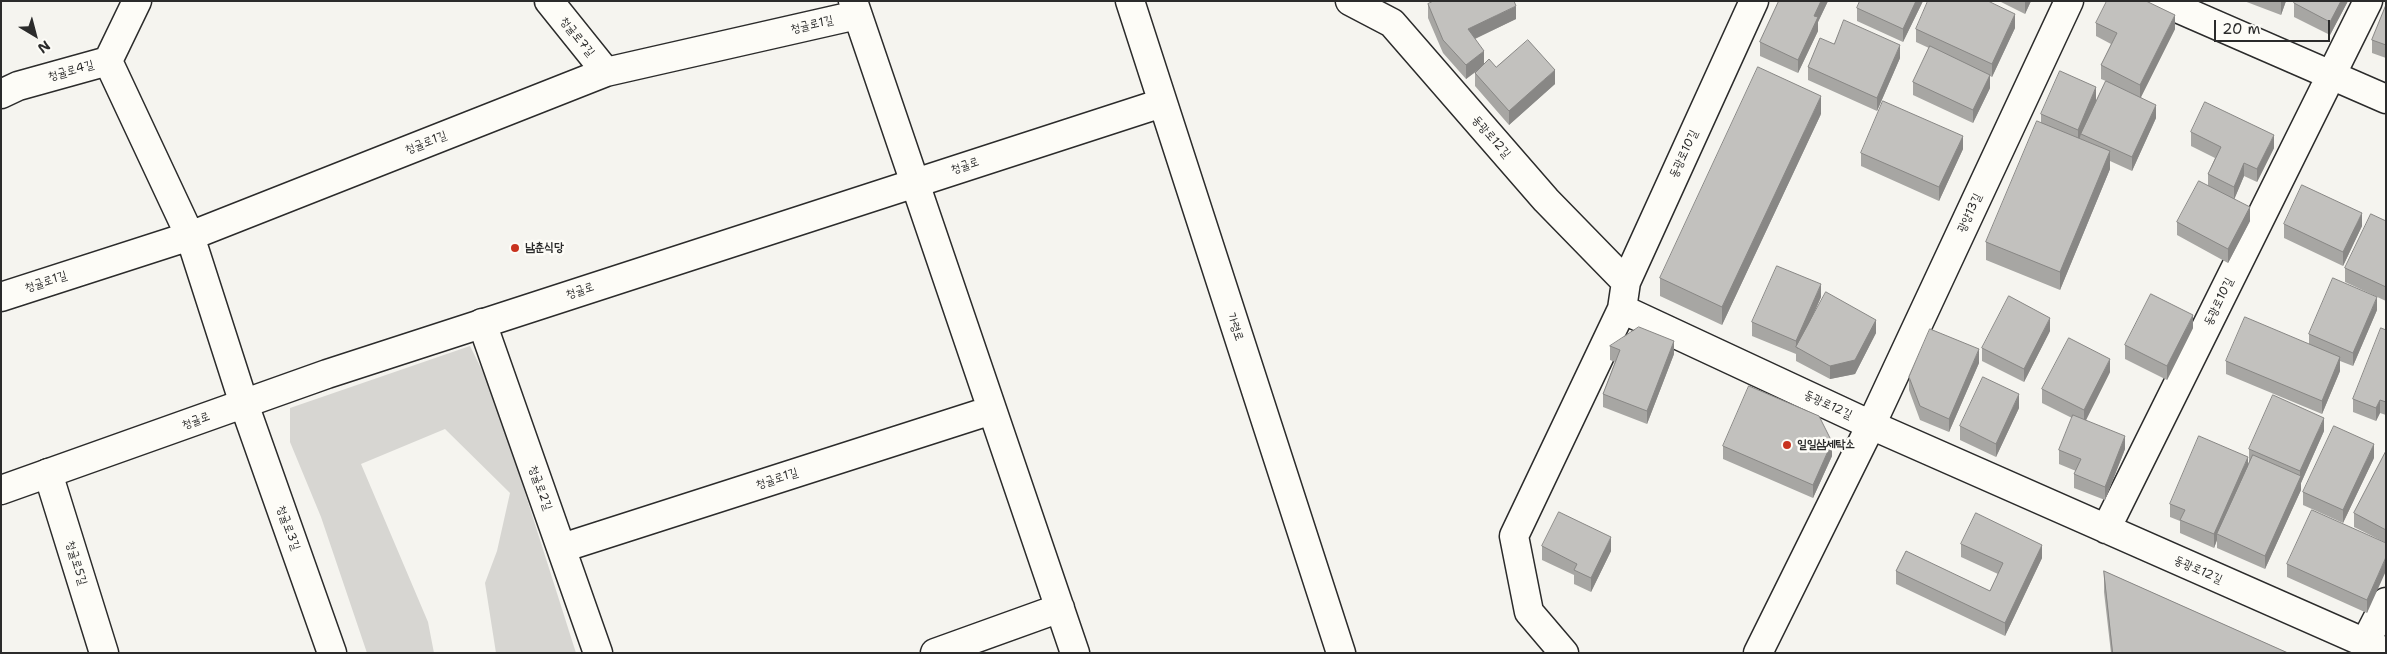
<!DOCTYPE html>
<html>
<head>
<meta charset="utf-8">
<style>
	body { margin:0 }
	#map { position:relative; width:2387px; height:654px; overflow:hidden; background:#f5f4ef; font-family:"Shantell Sans",sans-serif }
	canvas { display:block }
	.frame { position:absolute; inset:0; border:2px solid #2b2b2b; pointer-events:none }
	.north { position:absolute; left:10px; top:10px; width:50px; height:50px; -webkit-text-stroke:4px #fdfcf7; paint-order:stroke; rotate:143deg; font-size:14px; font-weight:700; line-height:20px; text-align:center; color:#2b2b2b }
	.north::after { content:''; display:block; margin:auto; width:18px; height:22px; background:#2b2b2b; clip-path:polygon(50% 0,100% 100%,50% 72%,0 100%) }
	.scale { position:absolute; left:2214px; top:20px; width:116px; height:22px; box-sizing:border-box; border:2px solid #2b2b2b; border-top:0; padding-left:6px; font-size:15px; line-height:18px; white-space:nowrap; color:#2b2b2b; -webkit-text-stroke:4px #fdfcf7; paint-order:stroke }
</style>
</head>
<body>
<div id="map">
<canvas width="2387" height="654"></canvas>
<div class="frame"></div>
<div class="north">N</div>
<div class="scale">20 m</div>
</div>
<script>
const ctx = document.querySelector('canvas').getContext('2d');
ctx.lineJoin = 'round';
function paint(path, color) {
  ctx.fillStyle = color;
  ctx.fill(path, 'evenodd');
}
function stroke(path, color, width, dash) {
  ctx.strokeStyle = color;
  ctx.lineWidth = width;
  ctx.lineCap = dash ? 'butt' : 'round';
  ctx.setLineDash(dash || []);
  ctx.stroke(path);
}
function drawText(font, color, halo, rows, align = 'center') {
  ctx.font = font + ' "Shantell Sans","Poor Story",sans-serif';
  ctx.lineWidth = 5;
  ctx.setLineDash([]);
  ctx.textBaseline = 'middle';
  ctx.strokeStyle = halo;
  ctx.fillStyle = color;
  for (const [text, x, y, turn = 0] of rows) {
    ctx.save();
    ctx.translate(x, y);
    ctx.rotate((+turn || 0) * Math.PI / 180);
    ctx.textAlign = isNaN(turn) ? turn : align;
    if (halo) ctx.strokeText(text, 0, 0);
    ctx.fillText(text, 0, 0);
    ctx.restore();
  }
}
paint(new Path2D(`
	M470 346 493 392 576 653H496L485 583 497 551 510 493 445 429 361 464 428 622 434 653H367L321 517 290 442V408Z`), '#d7d6d2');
const street = new Path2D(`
	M549 1 606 72
	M853 1 1075 653
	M1350 1 1392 23 1546 200 1626 282
	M2161 1 2386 99
	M108 61 190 236 244 404
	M1 94 18 86 108 61 137 1
	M1 297 190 236 606 72 857 15
	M1622 309 1871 425 2386 652
	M482 323 598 653
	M48 473 104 653
	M2106 529 2368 1
	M562 548 992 410
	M2365 643 2386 602
	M935 653 1060 608
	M1564 653 1529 612 1514 536 1622 309 1626 282 1754 1
	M1758 653 1871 425 2069 1`);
const secondary = new Path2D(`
	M1130 1 1341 653
	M244 404 332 653
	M1 490 327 374 1162 103`);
stroke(street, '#2b2b2b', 31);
stroke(secondary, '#2b2b2b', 31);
stroke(street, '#fdfcf7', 28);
stroke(secondary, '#fdfcf7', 28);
paint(new Path2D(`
	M1779 1H1828L1818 22V31L1798 73 1760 56V42Z
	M1923 1 1903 42 1857 21V8Z
	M1999 1H2031L2025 14Z
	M2244 1H2286L2281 15Z
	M2348 1 2330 35 2294 17V3Z
	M1428 4 1516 19 1475 39 1484 64 1555 84 1509 125 1475 86V73L1477 71 1466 79 1443 53 1428 18Z
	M2386 5V58L2372 53V40Z
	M2096 23 2175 29 2141 97 2156 118 2132 171 2110 161V169L2060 290 1986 260V242L2041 123V114L2096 101 2106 81 2101 79V65L2111 44 2096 36Z
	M2015 28 1992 77 1990 76V88L1973 123 1913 95V82L1929 48 1916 42V29Z
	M1834 44 1900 58 1877 111 1808 80V67Z
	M1821 114 1722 325 1660 296V278Z
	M2191 132 2274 148 2257 182 2244 176 2234 199 2250 221 2228 263 2177 235V222L2208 185V174L2215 158 2191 146Z
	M1963 149 1939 201 1861 166V153Z
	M2386 221V301L2345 282V268Z
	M2284 224 2362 226 2343 266 2284 238Z
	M1821 297 1811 320 1876 333 1855 374 1830 379 1796 361V354L1752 336V322Z
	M2377 310 2353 366 2340 361V371L2322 414 2226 374V361L2309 344V334Z
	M2193 328 2167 380 2125 359V345Z
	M2386 330V415L2380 413 2376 421 2353 412V399Z
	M2050 331 2024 382 1982 361V348Z
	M1610 346 1674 354 1647 424 1603 407V394L1615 362 1610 360Z
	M1979 363 1949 432 1920 420 1909 390V377Z
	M2110 372 2086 420 2125 449 2105 500 2074 488V474L2076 471 2059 464V450L2072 418 2042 403V389Z
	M2019 408 1996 457 1960 440V426Z
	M2324 431 2301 483V490L2265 569 2217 548V540L2214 548 2180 533V521L2170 517V504L2248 465 2249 462V449Z
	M1723 446 1832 456 1813 498 1723 459Z
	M2386 451V543L2354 527V513Z
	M2374 458 2343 523 2303 505V492Z
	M2386 543 2367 613 2287 577V564Z
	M1961 544 2042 558 2005 636 1896 584V571L1990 591 1998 574 1961 557Z
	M1542 546 1611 551 1591 592 1574 584V575L1542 560Z
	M2104 571 2288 653H2111L2104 592Z`), '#a7a6a3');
paint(new Path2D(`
	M1821 1H1828L1818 22V31L1798 73V60L1814 16Z
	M1916 1H1923L1903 42V29Z
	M2025 1H2031L2025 14Z
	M2281 1H2286L2281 15Z
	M2341 1H2348L2330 35V22Z
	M1516 6V19L1468 42V29Z
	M2015 14V28L1992 77V64Z
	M2175 15V29L2140 99V85Z
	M1900 45V58L1877 111V98Z
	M1484 51V65L1466 79V65Z
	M1555 70V84L1509 125V111Z
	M1990 75V88L1973 123V110Z
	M2096 87V101L2081 134 2078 143V130Z
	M1821 96V114L1722 325V307Z
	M2156 105V118L2132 171V157Z
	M2274 135V148L2257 182V169Z
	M1963 136V149L1939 201V187Z
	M2110 151V169L2060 290V272Z
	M2244 163V176L2234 200V187Z
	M2250 207V221L2228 263V249Z
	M2362 213V226L2343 266V252Z
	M1821 284V297L1798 349 1796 347V354V341Z
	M2377 297V310L2353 366V353Z
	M2193 315V328L2167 380V366Z
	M2050 318V331L2024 382V369Z
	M1876 320V333L1855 374 1830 379V366Z
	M1674 341V354L1647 424V411Z
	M1979 349V363L1949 432V419Z
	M2340 357V371L2322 414V401Z
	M2110 359V372L2084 424V410Z
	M2019 394V408L1996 457V444Z
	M2380 400V413L2376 421V408Z
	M2324 418V431L2301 483V490L2265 569V556L2300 478V471Z
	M2125 436V449L2105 500V487Z
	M1832 442V456L1813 498V485Z
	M2374 444V458L2343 523V510Z
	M2248 457V470L2217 534V540L2214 548V534Z
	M1611 537V551L1591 592V578Z
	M2042 545V558L2005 636V623Z
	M2386 557V571L2367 613V600Z`), '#888785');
const building = new Path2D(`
	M1434 1H1514L1516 6 1468 29 1484 51 1466 65 1443 40 1428 4Z
	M1779 1H1821L1814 16 1818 17 1798 60 1760 42Z
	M1860 1H1916L1903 29 1857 8Z
	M1928 1H1988L2015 14 1992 64 1916 29Z
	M2107 1H2146L2175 15 2140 85 2101 65 2117 33 2096 23Z
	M2295 1H2341L2330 22 2294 3Z
	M2386 5V45L2372 40Z
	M1844 20 1900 45 1877 98 1808 67 1820 38 1834 44Z
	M1528 40 1555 70 1509 111 1475 73 1489 59 1496 67Z
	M1930 46 1990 75 1973 110 1913 82Z
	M1758 67 1821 96 1722 307 1660 278Z
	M2060 71 2096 87 2078 130 2041 114Z
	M2106 81 2156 105 2132 157 2081 134Z
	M1883 101 1963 136 1939 187 1861 153Z
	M2205 102 2274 135 2257 169 2244 163 2234 187 2208 174 2221 147 2191 132Z
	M2037 121 2110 151 2060 272 1986 242Z
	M2199 181 2250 207 2228 249 2177 222Z
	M2302 185 2362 213 2343 252 2284 224Z
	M2371 214 2386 221V287L2345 268Z
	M1777 266 1821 284 1796 341 1752 322Z
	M2333 278 2377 297 2353 353 2309 334Z
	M1826 292 1876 320 1855 360 1830 366 1796 347Z
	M2151 294 2193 315 2167 366 2125 345Z
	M2009 296 2050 318 2024 369 1982 348Z
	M2245 317 2340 357 2322 401 2226 361Z
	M1639 327 1674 341 1647 411 1603 394 1620 350 1610 346Z
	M2381 328 2386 330V402L2380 400 2376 408 2353 399Z
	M1930 329 1979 349 1949 419 1920 406 1909 377Z
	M2069 338 2110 359 2084 410 2042 389Z
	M1983 377 2019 394 1996 444 1960 426Z
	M1749 386 1819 416 1832 442 1813 485 1723 446Z
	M2273 395 2324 418 2300 471 2249 449Z
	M2073 415 2125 436 2105 487 2074 474 2081 459 2059 450Z
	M2334 426 2374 444 2343 510 2303 492Z
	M2199 436 2248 457 2214 534 2180 520 2185 510 2170 504Z
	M2386 451V530L2354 513Z
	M2253 455 2301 476 2265 556 2217 534Z
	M2312 510 2386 543V557L2367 600 2287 564Z
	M1559 512 1611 537 1591 578 1574 570 1577 564 1542 546Z
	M1976 513 2042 545 2005 623 1896 571 1906 551 1990 591 2003 563 1961 544Z
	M2104 571 2288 653H2113Z`);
paint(building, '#c2c1be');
stroke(building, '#888785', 1);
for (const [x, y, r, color] of [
	[515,248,5,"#c8321e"],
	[1787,445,5,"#c8321e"]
]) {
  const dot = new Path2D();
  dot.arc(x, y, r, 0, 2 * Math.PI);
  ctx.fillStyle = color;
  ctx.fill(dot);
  stroke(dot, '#fdfcf7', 2);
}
drawText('12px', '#2b2b2b', '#fdfcf7', [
	["청귤로1길",812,25,-13],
	["청귤로7길",577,37,51],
	["청귤로4길",71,71,-16],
	["동광로12길",1491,137,49],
	["청귤로1길",426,143,-21],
	["동광로10길",1684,154,-65],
	["청귤로",965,166,-18],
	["광양13길",1970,213,-65],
	["청귤로1길",46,282,-18],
	["청귤로",580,291,-18],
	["동광로10길",2219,302,-64],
	["가령로",1235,327,72],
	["동광로12길",1828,405,25],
	["청귤로",196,421,-20],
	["청귤로1길",777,479,-18],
	["청귤로2길",540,488,70],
	["청귤로3길",288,528,70],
	["청귤로5길",76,563,73],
	["동광로12길",2198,570,24]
]);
drawText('bold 12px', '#2b2b2b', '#fdfcf7', [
	["남춘식당",525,248],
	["일일삼세탁소",1797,445]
], 'left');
</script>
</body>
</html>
